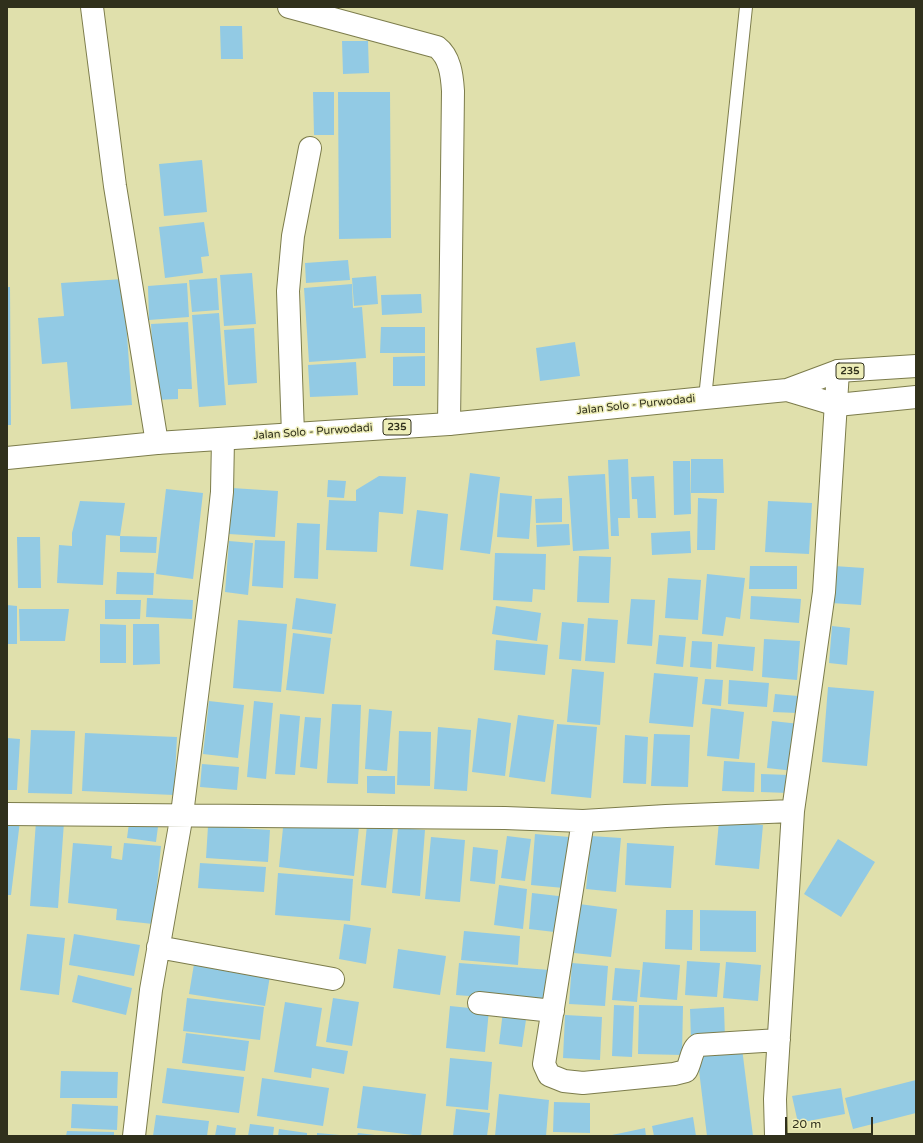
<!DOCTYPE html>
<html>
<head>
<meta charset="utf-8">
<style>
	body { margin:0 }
	#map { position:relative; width:923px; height:1143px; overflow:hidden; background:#e0e0ac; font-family:"Varela Round",sans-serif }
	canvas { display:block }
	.frame { position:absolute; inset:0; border:8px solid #30301c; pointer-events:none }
	.scale { position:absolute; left:785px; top:1117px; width:88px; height:18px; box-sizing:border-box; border:2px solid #30301c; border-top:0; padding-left:5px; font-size:12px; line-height:14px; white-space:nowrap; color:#30301c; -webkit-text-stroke:3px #ededb8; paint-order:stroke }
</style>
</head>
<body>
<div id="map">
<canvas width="923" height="1143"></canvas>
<div class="frame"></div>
<div class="scale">20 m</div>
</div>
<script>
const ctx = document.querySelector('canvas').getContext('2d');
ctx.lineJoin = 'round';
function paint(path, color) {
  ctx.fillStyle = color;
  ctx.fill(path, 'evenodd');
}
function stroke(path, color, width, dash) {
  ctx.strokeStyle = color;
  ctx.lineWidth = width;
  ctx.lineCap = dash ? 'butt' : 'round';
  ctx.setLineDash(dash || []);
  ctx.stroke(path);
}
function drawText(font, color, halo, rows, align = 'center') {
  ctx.font = font + ' "Varela Round",sans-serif';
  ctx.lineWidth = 3;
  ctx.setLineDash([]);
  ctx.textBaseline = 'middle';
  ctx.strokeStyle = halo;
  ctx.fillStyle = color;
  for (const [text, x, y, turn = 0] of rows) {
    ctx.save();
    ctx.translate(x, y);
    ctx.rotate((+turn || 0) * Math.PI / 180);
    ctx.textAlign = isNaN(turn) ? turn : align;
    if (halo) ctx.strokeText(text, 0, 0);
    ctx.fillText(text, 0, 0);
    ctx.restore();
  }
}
paint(new Path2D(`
	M220 26H242L243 59H221Z
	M342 41H368L369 73 343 74Z
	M313 92H334V135H314Z
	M338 92H390L391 238 339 239Z
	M202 160 207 212 164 216 159 164Z
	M204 222 209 256 201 257 203 273 165 278 159 227Z
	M348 260 350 280 306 283 305 263Z
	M252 273 256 324 224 326 220 275Z
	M376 276 378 304 354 306 352 278Z
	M217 278 219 310 192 312 189 280Z
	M123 279 132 405 71 409 67 362 42 364 38 318 64 316 61 283Z
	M187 283 189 317 149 320 148 286Z
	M352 284 353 308 362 307 366 358 309 362 304 288Z
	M7 287H10L11 425H7Z
	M421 294 422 313 382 315 381 295Z
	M219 313 226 405 199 407 192 315Z
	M188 322 192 389H178V399L155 400 151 324Z
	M381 327H425V353H380Z
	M254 328 257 383 228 385 224 330Z
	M575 342 580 376 540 381 536 348Z
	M425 356V386H393V357Z
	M356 362 358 395 310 397 308 365Z
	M628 459 630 518H618L619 536H611L608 460Z
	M691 459H723L724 493H691Z
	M673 461H690L691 514 674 515Z
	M470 473 500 477 490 554 460 550Z
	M605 474 609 549 573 551 568 476Z
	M379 476 406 477 403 514 379 512 377 552 326 550 329 500 356 501V490Z
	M654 476 656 518H638L637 499H632L631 477Z
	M328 480 346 481 344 498 327 497Z
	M232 488 278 491 275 537 229 534Z
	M166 489 203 493 193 579 156 574Z
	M500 493 532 496 529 539 497 537Z
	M562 498V522L536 523 535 499Z
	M698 498 717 499 715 550H697Z
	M80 501 125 503 120 536 106 535 103 585 57 583 59 545 72 546V533Z
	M768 501 812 503 809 554 765 552Z
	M417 510 448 514 443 570 410 566Z
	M297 523 320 524 318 579 294 578Z
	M569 524 570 545 537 547 536 525Z
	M690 531 691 553 652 555 651 533Z
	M120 536 157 537 156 553 120 552Z
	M17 537H40L41 588H18Z
	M255 540 285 541 283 588 252 586Z
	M229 541 253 543 248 595 225 592Z
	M495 553 546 554 545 590 533 589 532 602 493 600Z
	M579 556 611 557 609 603 577 602Z
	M750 566H797V589H749Z
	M834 566 864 568 861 605 831 603Z
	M117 572 154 573 153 595 116 594Z
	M707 574 745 578 740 619 726 617 723 636 702 634Z
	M668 578 701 580 698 620 665 618Z
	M751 596 801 599 799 623 750 619Z
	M147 598 193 600 192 619 146 617Z
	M296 598 336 604 332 634 292 629Z
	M631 599 655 600 652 646 627 644Z
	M105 600H141L140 619H105Z
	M7 605 17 606V644H7Z
	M496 606 541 613 537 641 492 634Z
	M19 609H69L65 641H20Z
	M588 618 618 620 615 663 585 661Z
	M238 620 287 624 281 692 233 688Z
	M562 622 584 624 581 661 559 659Z
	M100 624 126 625V663H100Z
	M133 624H159L160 664 133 665Z
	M832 626 850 628 847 665 829 663Z
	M293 633 331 638 324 694 286 690Z
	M659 635 686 637 683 667 656 664Z
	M764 639 800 641 797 680 762 677Z
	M496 640 548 645 545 675 494 670Z
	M692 641 712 642 711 669 690 667Z
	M718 644 755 647 753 671 716 667Z
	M572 669 604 672 600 725 567 722Z
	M654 673 698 677 693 727 649 723Z
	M705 679 723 680 721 706 702 704Z
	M729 680 769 683 767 707 728 704Z
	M828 687 874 691 867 766 822 762Z
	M775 694 798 696 797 713 773 712Z
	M209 701 244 705 238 758 203 754Z
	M254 701 273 703 266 779 247 777Z
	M332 704 361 705 358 784 327 783Z
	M711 708 744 712 739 759 707 756Z
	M369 709 392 711 387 771 365 769Z
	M280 714 300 716 295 775 275 774Z
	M518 715 554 720 545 782 509 777Z
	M305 717 321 718 317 769 300 767Z
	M478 718 511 723 505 776 472 772Z
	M772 721 800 724 794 771 767 768Z
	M557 724 597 727 591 798 551 794Z
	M438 727 471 730 467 791 434 789Z
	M31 730 75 731 72 794 28 793Z
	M399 731 431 732 430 786 397 785Z
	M85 733 177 737 174 795 82 791Z
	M654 734 690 735 688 787 651 786Z
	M625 735 648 737 646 784 623 783Z
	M7 738 20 739 17 790H7Z
	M724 761 755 763 754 792 722 791Z
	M202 764 239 767 237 790 200 787Z
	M761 774 789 775 788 793 761 792Z
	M367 776H395V794L367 793Z
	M130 816 159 819 156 842 127 838Z
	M284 818 359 827 354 876 279 867Z
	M7 820 20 821 11 895H7Z
	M36 821 64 822 58 908 30 906Z
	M719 821 763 825 759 869 715 865Z
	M367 825 393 828 386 888 361 885Z
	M208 826 270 830 268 862 206 858Z
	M398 828 425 830 420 896 392 893Z
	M535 834 569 837 564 888 531 885Z
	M507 836 531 839 525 881 501 878Z
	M591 836 621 838 616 892 586 889Z
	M431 837 465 840 460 902 425 899Z
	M838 839 875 862 841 917 804 894Z
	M73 843 112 846 111 858 122 860 124 843 161 846 153 924 116 920 117 909 68 903Z
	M627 843 674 846 671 888 625 885Z
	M473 847 498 850 495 884 470 881Z
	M200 863 266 867 264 892 198 888Z
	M278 873 353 879 350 921 275 915Z
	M499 885 527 889 523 929 494 925Z
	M532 893 567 897 563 933 529 929Z
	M579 904 617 909 611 957 574 953Z
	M666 910H693L692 950 665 949Z
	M700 910 756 911V952L700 951Z
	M344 924 371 928 366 964 339 959Z
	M464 931 520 936 518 965 461 960Z
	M27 934 65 938 59 995 20 990Z
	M74 934 140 945 134 976 69 965Z
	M398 949 446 956 440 995 393 988Z
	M687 961 720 963 717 997 685 995Z
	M643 962 680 965 677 1000 640 997Z
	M726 962 761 965 758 1001 723 998Z
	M459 963 550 970 548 1002 456 995Z
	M572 963 608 966 605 1006 569 1004Z
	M194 964 270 976 265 1006 189 994Z
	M615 968 640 970 637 1002 612 1000Z
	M78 975 132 988 126 1015 72 1002Z
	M187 998 264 1007 260 1040 183 1031Z
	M333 998 359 1002 352 1046 326 1042Z
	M285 1002 322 1008 316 1046 348 1051 344 1074 312 1068 311 1078 274 1072Z
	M614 1005 634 1006 632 1057 612 1056Z
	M639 1005 683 1006 682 1055 638 1054Z
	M450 1006 489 1010 485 1052 446 1048Z
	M724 1007 725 1039 691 1040 690 1009Z
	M503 1011 527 1013 522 1047 499 1044Z
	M565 1015 602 1017 600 1060 563 1058Z
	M186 1033 249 1041 245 1071 182 1063Z
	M742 1048 753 1136H707L697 1054Z
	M450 1058 492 1062 488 1110 446 1106Z
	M167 1068 244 1077 239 1113 162 1103Z
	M61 1071 118 1072 117 1098H60Z
	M262 1078 329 1088 323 1126 257 1116Z
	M916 1080V1113L853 1129 845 1098Z
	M363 1086 426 1094 421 1136 357 1128Z
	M841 1088 845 1114 798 1123 792 1096Z
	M499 1094 549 1100 546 1136H495Z
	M554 1102 590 1103V1133L553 1132Z
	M72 1104 118 1106 117 1130 71 1128Z
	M456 1109 490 1113 487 1136H453Z
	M156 1115 209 1121 207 1136H153Z
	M693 1117 696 1136H654L652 1126Z
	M250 1124 274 1127 273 1136H248Z
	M217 1125 236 1128 235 1136H215Z
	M645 1128 646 1136H612V1135Z
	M279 1129 307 1133V1136H278Z
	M67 1131 114 1132V1136H66Z
	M317 1133 340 1135V1136H317Z
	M358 1133 375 1135V1136H357Z`), '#92cae4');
const lane = new Path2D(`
	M705 398 746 7`);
const street = new Path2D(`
	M92 7 115 186 157 443
	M289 7 437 47C450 57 452 75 453 91L449 424
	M293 434 288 291 293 236 310 148
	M7 814 505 818 583 821 666 816 793 811
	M583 821 544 1064 549 1075 564 1081 583 1083 674 1074 686 1071C691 1063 691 1050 698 1045L779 1040
	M158 947 333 979
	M479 1003 553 1011
	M134 1136 151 990 182 814 217 538 222 492 223 439
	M776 1136 775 1099 793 811 824 592 838 371`);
const primary = new Path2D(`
	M787 390 837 405 916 397
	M7 458 157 443 449 424 705 398 787 390 838 371 916 366`);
stroke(lane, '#7c7c4b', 14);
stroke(street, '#7c7c4b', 24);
stroke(primary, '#7c7c4b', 24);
stroke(lane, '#fff', 12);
stroke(street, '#fff', 22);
stroke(primary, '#fff', 22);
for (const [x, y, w] of [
	[850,371,28],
	[397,427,28]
]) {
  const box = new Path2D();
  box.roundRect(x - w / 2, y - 8, w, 16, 3);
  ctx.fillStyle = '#ededb8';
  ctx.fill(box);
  stroke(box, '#30301c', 1);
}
drawText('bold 10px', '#30301c', null, [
	["235",850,371],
	["235",397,427]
]);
drawText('11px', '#30301c', '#ededb8', [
	["Jalan Solo - Purwodadi",636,405,-6],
	["Jalan Solo - Purwodadi",313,432,-4]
]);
</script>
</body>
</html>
